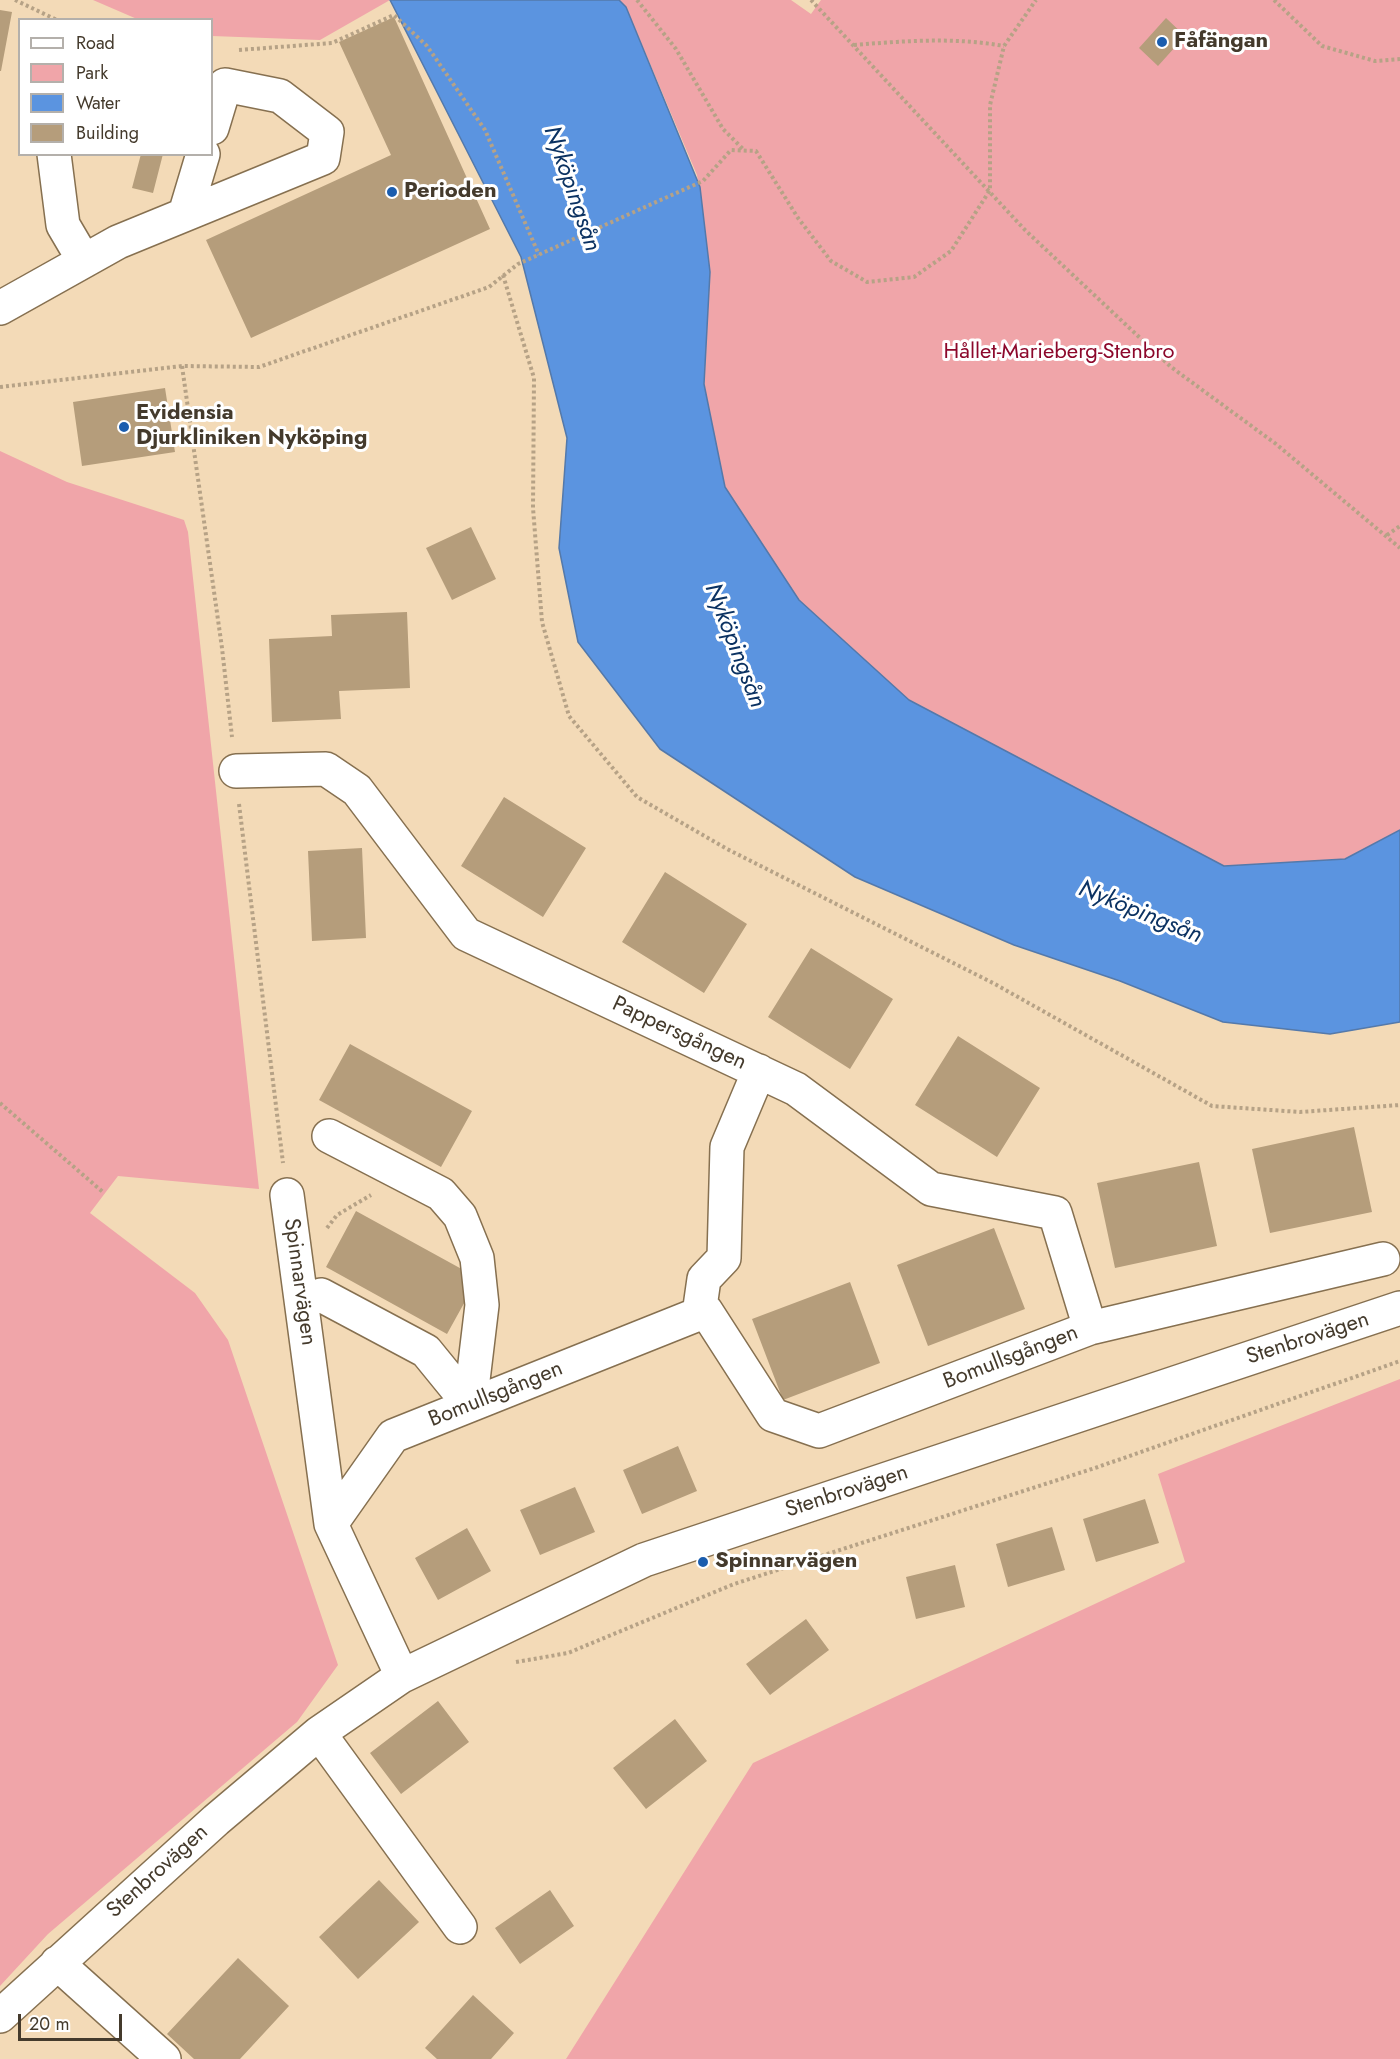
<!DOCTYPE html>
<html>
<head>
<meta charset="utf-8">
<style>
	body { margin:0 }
	#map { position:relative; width:1400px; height:2059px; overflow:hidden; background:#f3dab7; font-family:Jost,sans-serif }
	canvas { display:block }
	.legend { position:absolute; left:18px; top:18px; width:195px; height:138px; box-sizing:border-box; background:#fff; border:2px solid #b4b0ab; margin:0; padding:8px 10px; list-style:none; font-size:18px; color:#443a2c }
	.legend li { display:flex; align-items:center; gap:12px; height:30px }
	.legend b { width:30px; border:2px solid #b4b0ab }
	.scale { position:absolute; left:18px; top:2014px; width:104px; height:27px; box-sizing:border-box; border:3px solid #443a2c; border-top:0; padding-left:8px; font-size:18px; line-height:21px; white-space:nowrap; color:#443a2c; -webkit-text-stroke:4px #fff; paint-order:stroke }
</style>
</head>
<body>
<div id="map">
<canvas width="1400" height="2059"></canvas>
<ul class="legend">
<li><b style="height:8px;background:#fff"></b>Road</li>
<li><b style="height:16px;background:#f0a5a9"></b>Park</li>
<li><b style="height:16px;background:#5b94e0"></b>Water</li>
<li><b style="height:16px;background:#b59d7b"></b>Building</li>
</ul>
<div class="scale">20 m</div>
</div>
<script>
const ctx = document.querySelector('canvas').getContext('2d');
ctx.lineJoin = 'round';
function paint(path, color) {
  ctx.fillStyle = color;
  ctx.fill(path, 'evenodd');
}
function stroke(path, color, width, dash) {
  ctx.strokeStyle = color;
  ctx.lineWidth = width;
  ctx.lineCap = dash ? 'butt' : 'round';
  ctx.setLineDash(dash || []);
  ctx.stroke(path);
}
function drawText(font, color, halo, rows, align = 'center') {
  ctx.font = font + ' Jost,sans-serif';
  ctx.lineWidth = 6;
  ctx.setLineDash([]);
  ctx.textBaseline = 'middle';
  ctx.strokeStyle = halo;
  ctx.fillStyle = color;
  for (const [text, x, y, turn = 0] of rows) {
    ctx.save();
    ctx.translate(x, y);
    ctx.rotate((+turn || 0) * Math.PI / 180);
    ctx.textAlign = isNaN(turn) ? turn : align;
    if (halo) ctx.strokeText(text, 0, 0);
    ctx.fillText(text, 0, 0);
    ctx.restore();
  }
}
paint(new Path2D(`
	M93 0H390L320 40 212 36V20L137 19Z
	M619 0H791L811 14 821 0H1400V831L1345 859 1224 866 909 700 799 600 725 487 704 384 710 272 697 175 626 7Z
	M0 451 67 482 184 520 188 532 259 1189 118 1176 90 1213 195 1293 228 1340 338 1665 297 1722 48 1934 0 1986Z
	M1400 1379V2059H566L753 1763 1185 1562 1158 1474Z`), '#f0a5a9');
const water = new Path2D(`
	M390 0H619L626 7 700 187 710 272 704 384 725 487 799 600 909 700 1224 866 1345 859 1400 830V1022L1330 1034 1223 1022 1120 981 1014 945 855 877 660 749 578 642 559 548 567 438 521 257Z`);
paint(water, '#5b94e0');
stroke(water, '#5479aa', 1.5);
paint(new Path2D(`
	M0 10 12 12 1 71H0Z
	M394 17 490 229 251 338 206 240 391 155 339 42Z
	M1166 18 1185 36 1158 66 1139 48Z
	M141 154H163L153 193 132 188Z
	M165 388 175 452 82 466 73 402Z
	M471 527 496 579 452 600 426 548Z
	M407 612 410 688 339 691 341 719 272 722 269 639 332 636 331 615Z
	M504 797 586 848 543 917 461 866Z
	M362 848 366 938 312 941 308 851Z
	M665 872 747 924 704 993 622 942Z
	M811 948 893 999 850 1069 768 1017Z
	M958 1036 1040 1088 997 1157 915 1105Z
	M350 1044 472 1111 441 1167 319 1100Z
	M1354 1127 1372 1212 1270 1233 1252 1149Z
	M1199 1162 1217 1246 1115 1268 1097 1183Z
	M356 1211 478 1278 447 1334 326 1267Z
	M994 1228 1025 1309 928 1346 897 1265Z
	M850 1282 880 1363 783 1400 752 1319Z
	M678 1446 697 1491 642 1514 623 1470Z
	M575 1487 595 1532 540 1555 520 1510Z
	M1145 1499 1159 1543 1096 1562 1083 1519Z
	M1052 1527 1065 1570 1008 1587 996 1544Z
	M467 1528 491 1571 438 1600 415 1558Z
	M955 1565 965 1607 916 1619 906 1577Z
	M806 1619 829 1650 770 1695 746 1664Z
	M438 1701 469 1742 401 1794 370 1753Z
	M675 1719 707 1761 646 1809 613 1768Z
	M379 1880 419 1922 358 1979 319 1937Z
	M550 1890 574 1926 520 1964 495 1928Z
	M238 1958 289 2006 240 2059H194L167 2034Z
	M473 1995 514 2033 491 2059H437L425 2048Z`), '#b59d7b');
const minor = new Path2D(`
	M54 154 63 225 83 259
	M185 214 203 154
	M0 308 118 242 323 158 327 132 280 96 225 85 212 128
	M236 771 326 769 357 790 466 934 796 1089 931 1189 1055 1213 1090 1328
	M329 1136 441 1194 460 1216 477 1258 482 1305 470 1405
	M287 1195 331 1524 402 1676
	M321 1295 426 1351 470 1405
	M699 1314 704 1279 724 1258 727 1147 759 1071
	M331 1524 393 1436 706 1311 773 1415 819 1431 1090 1328 1383 1259
	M319 1733 460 1927
	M57 1963 164 2059
	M0 2016 216 1820 319 1733 402 1676 644 1560 1400 1308`);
stroke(minor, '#867050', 36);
stroke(new Path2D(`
	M15 0 57 20
	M637 0 676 49 723 129 743 149
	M811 0 1025 230 1171 367 1276 444 1400 548
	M1274 0 1322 46 1375 61 1400 59
	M854 45C904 41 955 37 1004 46
	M239 50 332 43 394 15 427 46 485 130 539 255
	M503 275 534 378 533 508 542 622 569 716 637 797 727 849 993 983 1212 1106 1300 1112 1400 1105
	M182 366 222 648 232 737
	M0 387 182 366 259 367 489 287 518 264 703 181 731 150 756 151 798 218 831 261 867 282 914 277 951 251 990 190V105L1004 46 1036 0
	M1387 535 1400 526
	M239 804 283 1163
	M0 1103 104 1193
	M327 1228 337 1215 371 1195
	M516 1662 568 1653 734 1584 1098 1467 1400 1361`), '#b6a286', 4, [3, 3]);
stroke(minor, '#fff', 33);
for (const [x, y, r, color] of [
	[1162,42,6,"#1b5dae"],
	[392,192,6,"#1b5dae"],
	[124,427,6,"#1b5dae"],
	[703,1562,6,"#1b5dae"]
]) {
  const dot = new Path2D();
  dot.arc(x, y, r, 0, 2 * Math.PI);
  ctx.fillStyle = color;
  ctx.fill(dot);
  stroke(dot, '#fff', 2);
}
drawText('bold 22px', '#443a2c', '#fff', [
	["Fåfängan",1174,42],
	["Perioden",404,192],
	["Evidensia",136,414],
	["Djurkliniken Nyköping",136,439],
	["Spinnarvägen",715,1562]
], 'left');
drawText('22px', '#8c082b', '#fff', [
	["Hållet-Marieberg-Stenbro",1059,353]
]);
drawText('22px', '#443a2c', '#fff', [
	["Pappersgången",679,1034,25],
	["Spinnarvägen",299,1282,82],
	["Stenbrovägen",1308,1339,-18],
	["Bomullsgången",1011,1358,-21],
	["Bomullsgången",496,1395,-22],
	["Stenbrovägen",847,1492,-18],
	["Stenbrovägen",158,1872,-42]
]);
drawText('italic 24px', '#0b3262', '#fff', [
	["Nyköpingsån",571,189,71],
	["Nyköpingsån",734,646,69],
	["Nyköpingsån",1140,913,22]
]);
</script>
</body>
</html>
